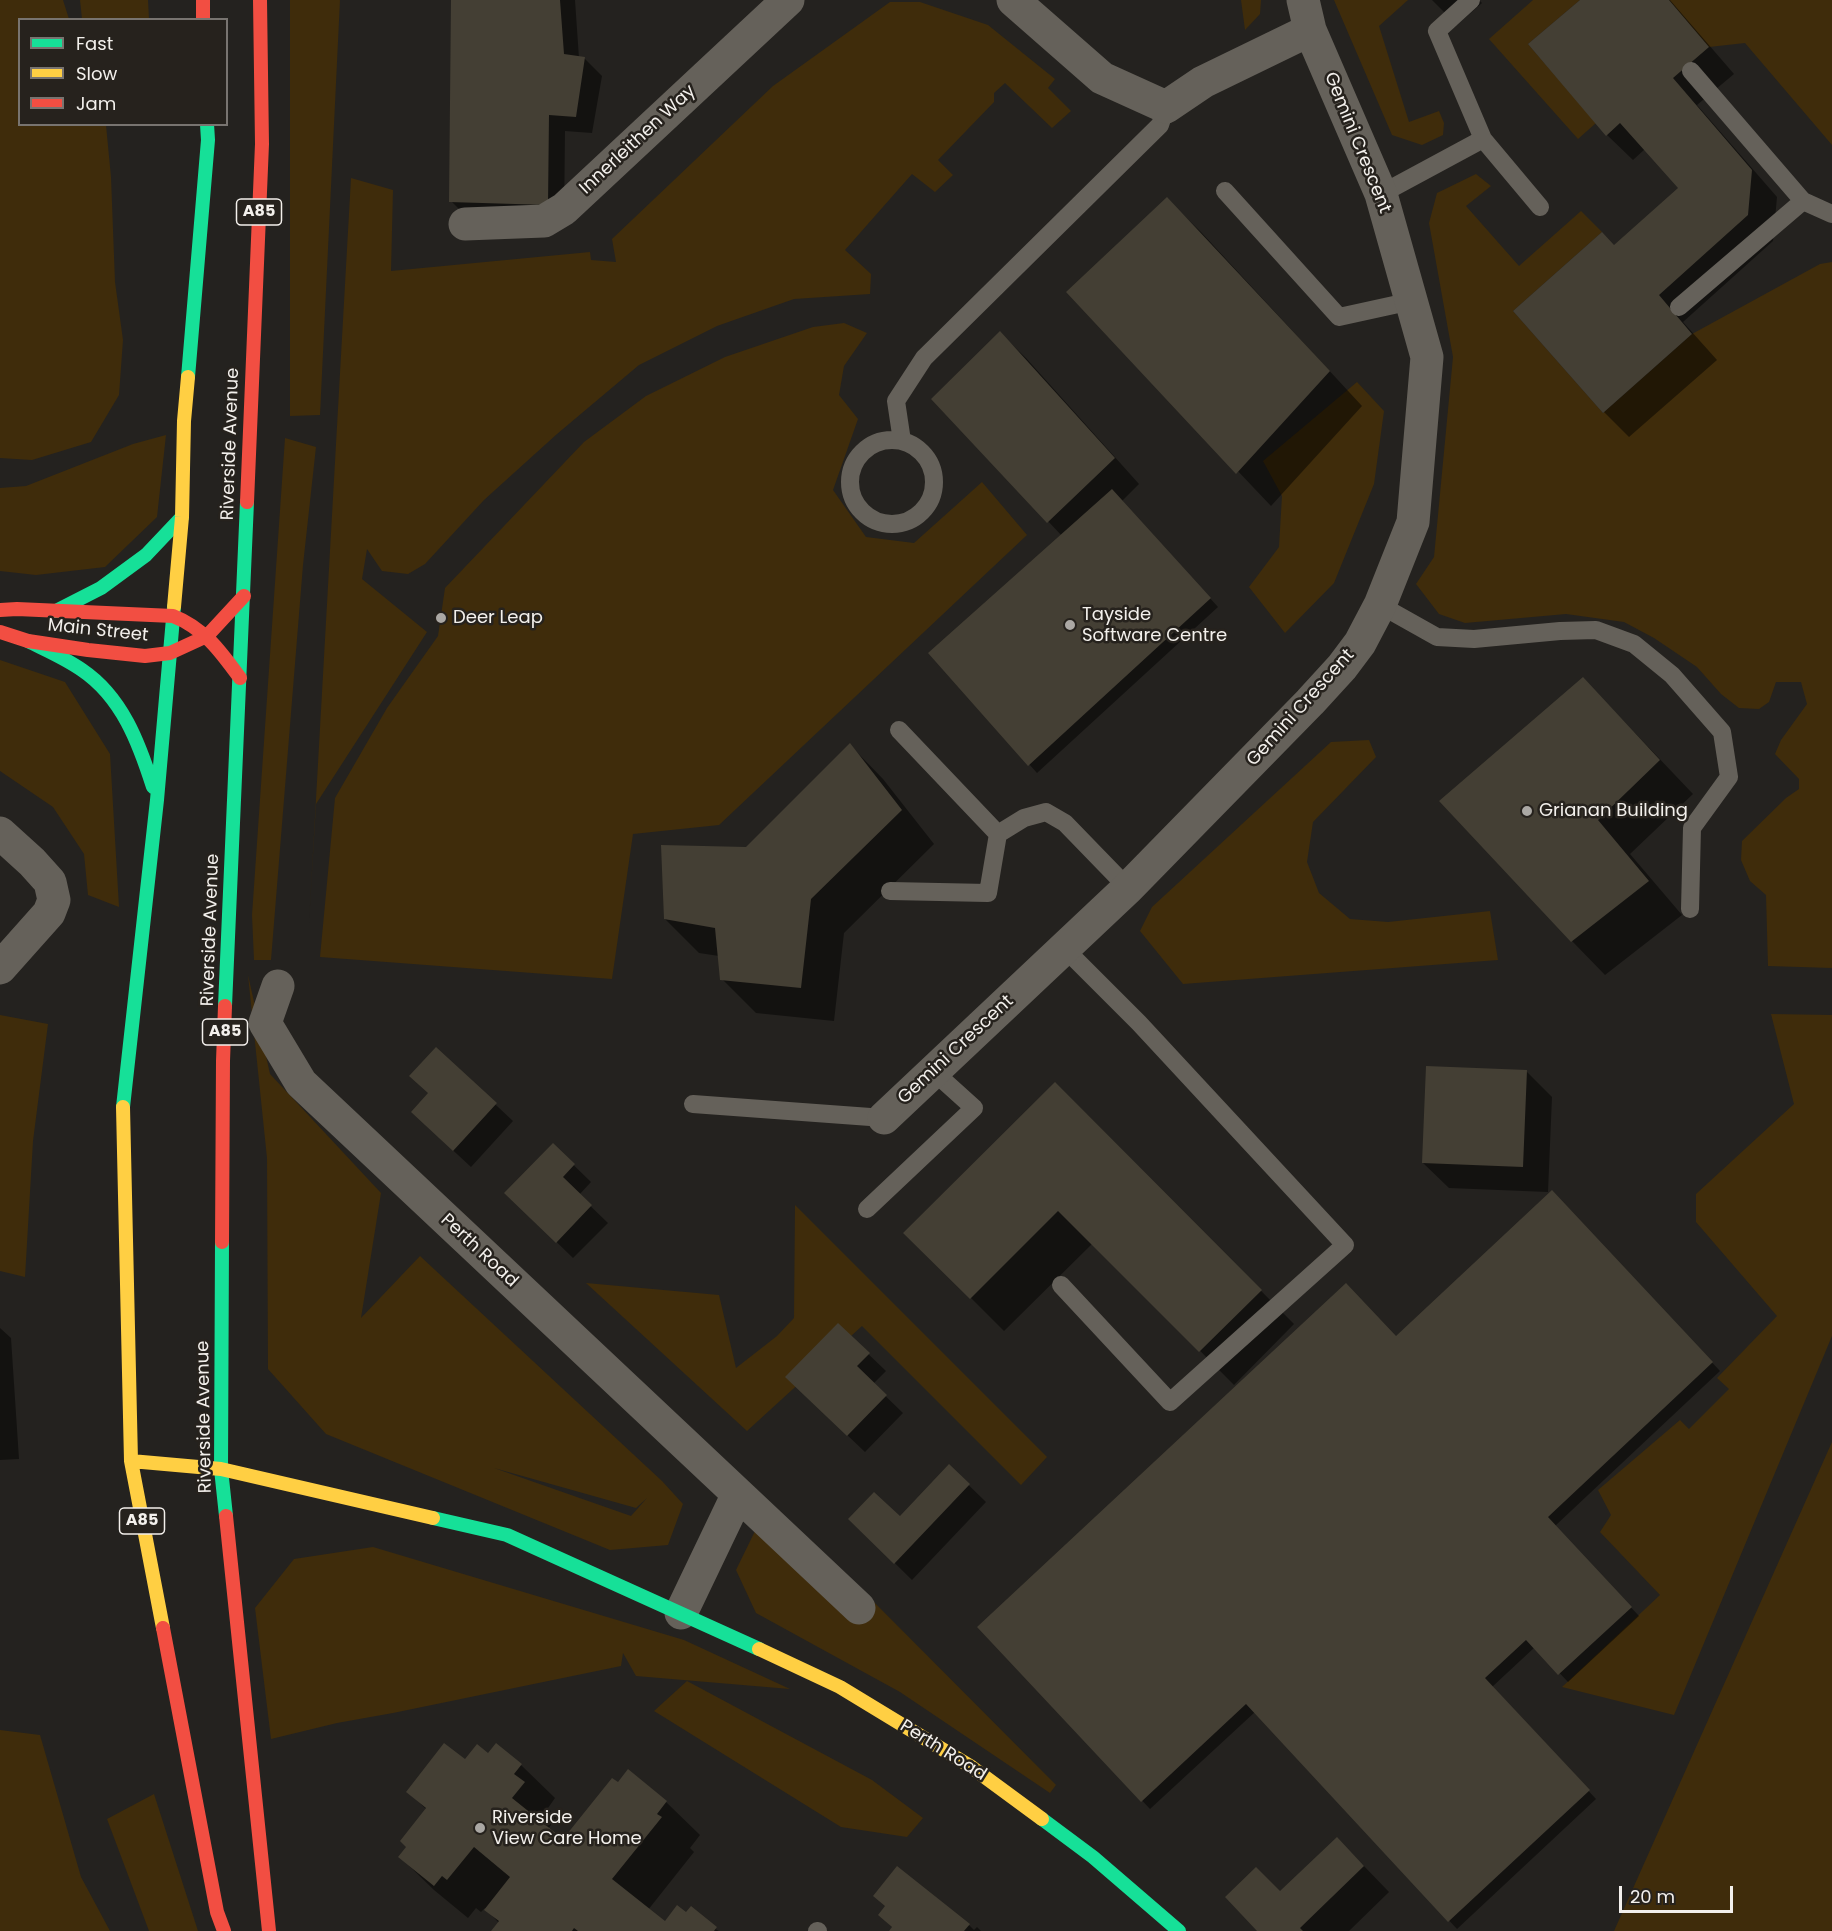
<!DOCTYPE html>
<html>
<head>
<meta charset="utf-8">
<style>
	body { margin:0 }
	#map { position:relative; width:1832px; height:1931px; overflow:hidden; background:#24221f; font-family:Poppins,sans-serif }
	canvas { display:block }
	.legend { position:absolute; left:18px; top:18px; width:210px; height:108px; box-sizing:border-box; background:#26221d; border:2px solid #787470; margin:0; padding:8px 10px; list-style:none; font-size:18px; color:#f3f0ec }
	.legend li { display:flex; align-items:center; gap:12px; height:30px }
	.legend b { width:30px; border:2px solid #787470 }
	.scale { position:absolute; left:1619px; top:1886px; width:114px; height:27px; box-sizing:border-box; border:3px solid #f3f0ec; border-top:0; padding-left:8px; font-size:18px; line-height:21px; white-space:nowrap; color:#f3f0ec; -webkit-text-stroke:4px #26221d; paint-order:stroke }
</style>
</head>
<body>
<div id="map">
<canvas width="1832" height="1931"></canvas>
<ul class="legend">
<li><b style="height:8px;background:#16e098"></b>Fast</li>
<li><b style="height:8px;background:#ffcf43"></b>Slow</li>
<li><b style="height:8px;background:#f24e42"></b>Jam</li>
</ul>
<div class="scale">20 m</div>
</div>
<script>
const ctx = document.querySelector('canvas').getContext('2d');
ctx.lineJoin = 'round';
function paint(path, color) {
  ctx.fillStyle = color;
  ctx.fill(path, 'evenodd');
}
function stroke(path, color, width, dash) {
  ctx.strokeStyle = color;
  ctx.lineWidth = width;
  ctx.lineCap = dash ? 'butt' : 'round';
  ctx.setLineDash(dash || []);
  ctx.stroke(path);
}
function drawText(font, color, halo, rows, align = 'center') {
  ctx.font = font + ' Poppins,sans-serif';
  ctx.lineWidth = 5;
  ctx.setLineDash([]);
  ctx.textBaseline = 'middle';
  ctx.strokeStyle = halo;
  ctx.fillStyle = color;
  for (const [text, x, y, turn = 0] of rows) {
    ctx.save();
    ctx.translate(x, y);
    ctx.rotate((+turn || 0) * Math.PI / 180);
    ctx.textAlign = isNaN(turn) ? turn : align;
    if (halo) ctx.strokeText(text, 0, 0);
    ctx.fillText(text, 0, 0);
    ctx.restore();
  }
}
paint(new Path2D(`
	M0 0H63L69 19 20 20V124L106 125 111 177 115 282 123 340 119 395 91 442 32 460 0 458Z
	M80 0H148L149 19H82Z
	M290 0H340L320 415 290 416Z
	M1241 0H1261L1260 14 1245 30Z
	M1334 0H1408L1379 26 1409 122 1439 111 1444 123 1443 135 1422 145 1392 135Z
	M1533 0H1580L1528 44 1596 123 1578 139 1489 39Z
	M1669 0H1832V145L1745 43 1709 47Z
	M890 2H920L988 25 1055 79 1048 88 1071 111 1052 128 1005 83 994 93V102L938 160 953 175 935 192 912 174 845 250 871 274 870 294 794 299 717 326 639 365 557 434 484 500 425 564 408 574 382 571 367 549 362 579 427 632 316 804 309 923 351 178 393 190 391 271 590 252 591 260 616 262 612 239 773 86Z
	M1476 174 1491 186 1466 206 1519 266 1581 211 1602 232 1513 311 1603 413 1692 334 1820 264 1832 262V968L1768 966 1766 895 1750 881 1741 860 1742 841 1786 798 1799 789V779L1775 754 1781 740 1807 704 1801 682H1776L1769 702 1759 709 1739 708 1721 694 1697 667 1654 638 1624 622 1566 614 1465 623 1439 614 1416 584 1434 557 1453 357 1429 223 1437 193Z
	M844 323 867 333 844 366 839 395 858 419 833 490 866 537 914 543 982 482 1027 535 719 825 633 834 612 979 320 957 335 798 387 708 438 636 445 588 584 442 646 396 725 357 813 327Z
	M1357 382 1384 411 1374 484 1334 583 1285 633 1249 587 1279 547 1282 496 1263 461Z
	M166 435 157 517 105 567 36 575 0 571V488L26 486 133 444Z
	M285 438 316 447 303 565 271 960H254L252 915Z
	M0 660 65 682 110 754 119 907 88 895 84 854 53 807 0 771Z
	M1369 740 1376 757 1313 822 1307 862 1319 893 1350 919 1388 922 1490 911 1498 960 1183 984 1140 931 1152 907 1331 742Z
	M248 975 270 1074 381 1193 361 1318 420 1256 662 1481 683 1504 668 1545 610 1550 326 1434 268 1369 267 1158ZM494 1468 636 1508 647 1498 631 1516Z
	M1771 1014 1832 1015V1336L1674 1715 1562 1687 1660 1595 1600 1532 1611 1515 1598 1490 1680 1420 1689 1429 1729 1389 1717 1378 1777 1316 1696 1222V1194L1794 1104Z
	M0 1015 48 1024 33 1141 25 1277 0 1271Z
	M795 1205 1047 1457 1021 1485 862 1326 747 1431 586 1283 719 1295 736 1368 777 1336 794 1318Z
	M1832 1442V1931H1614Z
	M756 1529 852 1580 1056 1785 1050 1793 900 1692 756 1613 736 1570Z
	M373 1547 684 1640 790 1689 636 1676 623 1653 621 1666 393 1713 337 1723 271 1739 255 1608 294 1559Z
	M687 1681 872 1780 923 1818 907 1837 841 1827 654 1711Z
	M0 1730 40 1735 81 1877 110 1931H0Z
	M154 1794 198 1931H149L107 1819Z`), '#3f2c0b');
paint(new Path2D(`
	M452 0H575L579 58 585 59 602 76 592 133 565 131 564 222 468 218 451 201Z
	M1432 0H1479L1482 3 1457 25Z
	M1582 0H1670L1734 74 1697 105 1777 197 1773 241 1683 322 1717 360 1629 437 1604 412 1615 246 1680 188 1645 149 1633 160 1607 135Z
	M1167 199 1201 232 1362 406 1271 506 1068 292Z
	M1000 333 1026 358 1139 484 1122 501 1218 607 1037 773 930 653 1062 536 933 399Z
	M1616 713 1693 794 1630 854 1682 915 1605 975 1572 941Z
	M850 745 883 779 934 844 844 933 834 1021 756 1013 722 979 719 956 699 953 665 919 747 848Z
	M436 1049 513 1121 471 1167 430 1129V1094Z
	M1526 1071 1552 1097 1548 1192 1449 1188 1423 1163Z
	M1055 1084 1294 1324 1234 1385 1093 1243 1004 1331 906 1233Z
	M553 1145 591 1182 579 1195 608 1223 573 1258 506 1193Z
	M1560 1200 1720 1371 1555 1526 1639 1616 1568 1682 1535 1647 1492 1687 1596 1799 1457 1929 1255 1712 1150 1809 979 1627 1396 1338Z
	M838 1325 886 1371 873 1384 903 1413 865 1452 804 1394Z
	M0 1328 11 1338 19 1459 0 1460Z
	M949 1466 986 1502 912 1580 850 1519 900 1518Z
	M488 1755 521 1765 555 1798 548 1808 557 1817 548 1829 563 1841 629 1771 666 1802 700 1835 690 1848 694 1852 648 1910 665 1923 687 1914 719 1931H492L499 1923 485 1908 481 1912 476 1908 468 1918 434 1890 400 1857 408 1847 427 1810 408 1792 465 1762Z
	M1362 1864 1389 1892 1349 1931H1259L1280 1893Z
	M880 1915 969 1925 974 1930 977 1927 981 1931H891L893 1928Z`), '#0007');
paint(new Path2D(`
	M451 0H560L564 54 585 57 576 117 549 115 548 205 449 202Z
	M1580 0H1669L1709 47 1673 78 1752 170 1748 215 1659 295 1692 334 1603 413 1513 311 1602 232 1614 245 1678 188 1620 123 1606 136 1528 44Z
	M1167 197 1330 371 1236 474 1066 292Z
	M1000 331 1115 458 1047 523 931 399Z
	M1112 489 1211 598 1028 766 928 653Z
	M1583 677 1660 760 1598 820 1649 881 1571 942 1439 801Z
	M850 743 902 810 811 899 801 988 720 980 715 928 664 919 661 845 746 847Z
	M436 1047 497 1103 453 1151 411 1112 428 1093 409 1076Z
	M1426 1066 1527 1070 1523 1167 1422 1163Z
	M1055 1082 1262 1290 1199 1352 1058 1211 970 1299 903 1233Z
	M553 1143 575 1164 563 1177 592 1205 556 1243 504 1193Z
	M1552 1190 1713 1362 1548 1517 1632 1607 1558 1675 1526 1640 1485 1678 1590 1790 1448 1922 1246 1704 1141 1802 977 1627 1346 1283 1396 1336Z
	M838 1323 870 1353 857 1366 887 1395 847 1436 785 1377Z
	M949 1464 970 1484 894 1564 848 1519 874 1492 900 1516Z
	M444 1743 465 1759 477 1744 488 1753 496 1743 522 1764 514 1774 525 1782 512 1798 563 1839 612 1778 618 1782 628 1769 667 1801 657 1814 662 1817 612 1879 665 1921 677 1905 686 1912 691 1906 717 1927 714 1931H578L574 1928 572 1931H491L499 1921 484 1910 510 1877 474 1847 447 1880 442 1876 434 1886 398 1857 406 1847 400 1841 426 1808 406 1792Z
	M1337 1837 1364 1866 1300 1928 1303 1931H1257L1225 1897 1256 1867 1280 1891Z
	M897 1866 970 1924 964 1931H889L892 1927 878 1915 885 1906 873 1896Z`), '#443f34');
stroke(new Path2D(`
	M1471 0 1437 31 1483 139 1540 207
	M1225 191 1339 317 1412 301
	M1381 194 1483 139
	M1803 201 1832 214
	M1679 307 1803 201 1691 71
	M850 482a42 42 0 1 1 84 0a42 42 0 1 1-84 0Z
	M902 441 896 401 924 358 1160 125 1166 107
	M1380 605 1437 637 1474 639 1560 631 1596 630 1634 644 1672 675 1722 732 1729 777 1692 828 1690 909
	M899 730 998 834 1024 818 1046 812 1065 823 1128 888
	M890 891 988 893 998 834
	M693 1104 884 1118
	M867 1209 974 1108 933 1071
	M1061 1285 1170 1402 1345 1245 1139 1023 1064 948
	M817 1931H818`), '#65615a', 18);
stroke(new Path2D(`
	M1013 0 1102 78 1166 107 1203 82 1310 30
	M465 224 544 221 564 209 788 0
	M0 833 32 862 50 882 54 900 49 913 0 968
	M278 986 265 1023 301 1083 738 1494 681 1613
	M884 1118 1128 888 1310 702 1342 667 1360 643 1380 605 1413 522 1427 357 1381 194 1310 30 1303 0
	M738 1494 859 1608`), '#65615a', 33);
stroke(new Path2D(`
	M188 377 208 140 207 124
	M56 611 101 588 146 555 182 517
	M28 641C46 650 65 658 82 670 122 697 139 743 153 787
	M225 1006 247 502
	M123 1107 157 800 174 607
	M222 1242 221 1469 226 1516
	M433 1518 507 1535 759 1649
	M1042 1819 1093 1857 1179 1931`), '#16e098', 14);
stroke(new Path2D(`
	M174 607 182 517 184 421 188 377
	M123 1107 131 1461 163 1628
	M131 1461 221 1469 433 1518
	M759 1649 840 1687 970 1766 1042 1819`), '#ffcf43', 14);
stroke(new Path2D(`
	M203 0V20
	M247 502 262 144 260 0
	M0 610 17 609 173 616C204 628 221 652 240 678
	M0 632 28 641 88 650 145 656 170 653 207 636 244 596
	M222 1242 223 1061 225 1006
	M226 1516 269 1931
	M163 1628 217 1912 224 1931`), '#f24e42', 14);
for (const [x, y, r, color] of [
	[441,618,6,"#aba8a4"],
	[1070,625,6,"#aba8a4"],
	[1527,811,6,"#aba8a4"],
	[480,1828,6,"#aba8a4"]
]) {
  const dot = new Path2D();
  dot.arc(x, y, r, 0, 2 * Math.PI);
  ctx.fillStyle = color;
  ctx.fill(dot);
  stroke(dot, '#26221d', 2);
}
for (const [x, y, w] of [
	[259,212,45],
	[225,1032,45],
	[142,1521,45]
]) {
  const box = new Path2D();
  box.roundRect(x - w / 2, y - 13, w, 26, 4.5);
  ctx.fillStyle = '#26221d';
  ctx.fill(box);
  stroke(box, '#f3f0ec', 1.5);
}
drawText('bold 16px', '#f3f0ec', null, [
	["A85",259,212],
	["A85",225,1032],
	["A85",142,1521]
]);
drawText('18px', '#f3f0ec', '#26221d', [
	["Innerleithen Way",638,140,-43],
	["Gemini Crescent",1357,143,68],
	["Riverside Avenue",231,444,-88],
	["Main Street",98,631,6],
	["Gemini Crescent",1301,708,-48],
	["Riverside Avenue",211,930,-88],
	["Gemini Crescent",956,1050,-43],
	["Perth Road",479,1251,43],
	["Riverside Avenue",205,1417,-91],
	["Perth Road",943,1751,32]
]);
drawText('18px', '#f3f0ec', '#26221d', [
	["Tayside",1082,615],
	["Software Centre",1082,636],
	["Deer Leap",453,618],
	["Grianan Building",1539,811],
	["Riverside",492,1818],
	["View Care Home",492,1839]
], 'left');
</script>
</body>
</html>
